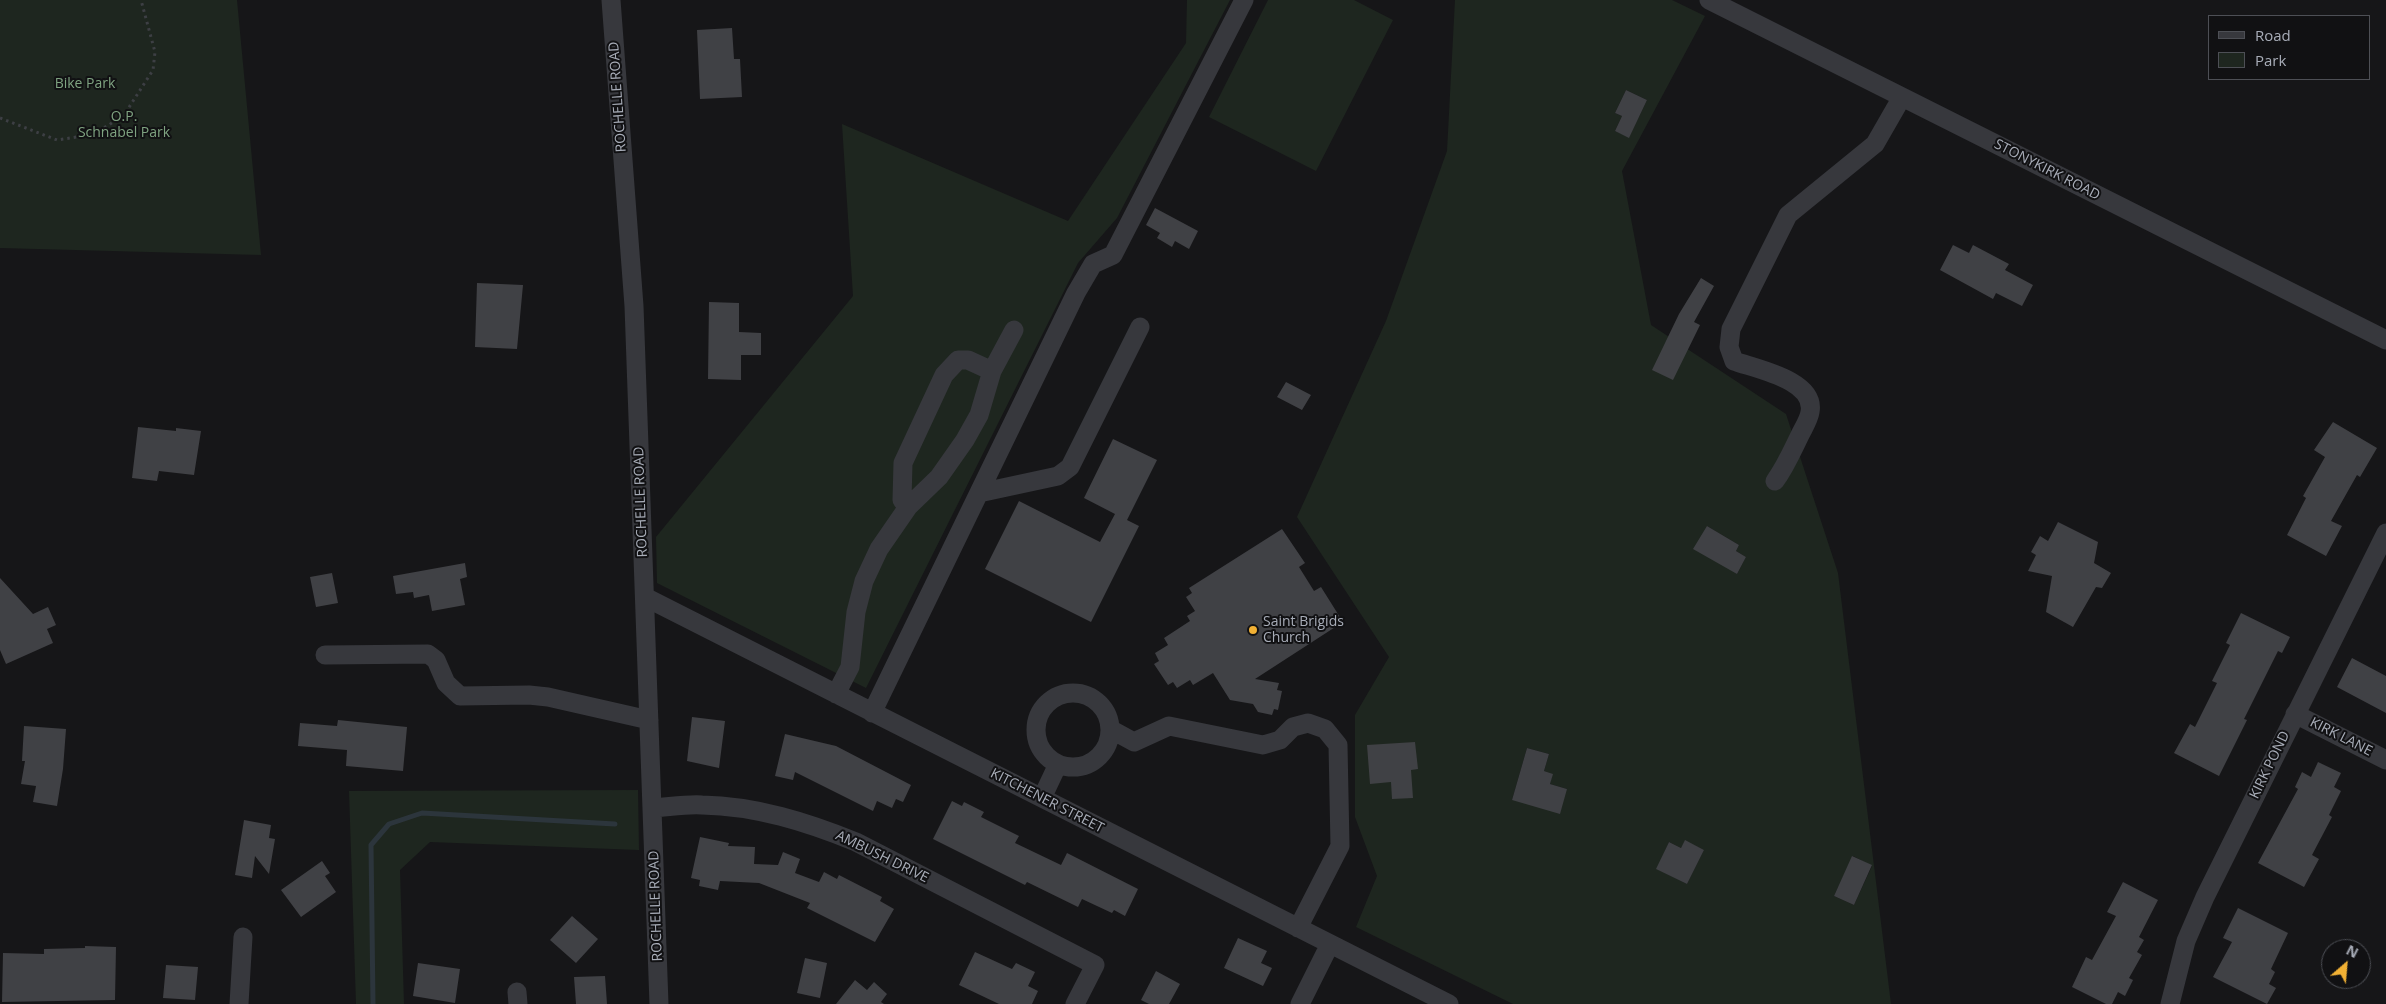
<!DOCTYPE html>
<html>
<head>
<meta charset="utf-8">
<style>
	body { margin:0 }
	#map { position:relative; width:2386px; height:1004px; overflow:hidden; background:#161618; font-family:"Open Sans",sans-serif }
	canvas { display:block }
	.legend { position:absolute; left:2208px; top:15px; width:162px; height:65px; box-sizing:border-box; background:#111113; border:1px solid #4d4f55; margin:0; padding:6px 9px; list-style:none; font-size:15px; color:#a8adb8 }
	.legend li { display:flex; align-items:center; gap:10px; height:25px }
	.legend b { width:25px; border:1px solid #4d4f55 }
	.north { position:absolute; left:2321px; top:939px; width:50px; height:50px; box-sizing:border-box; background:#111113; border:1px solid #4d4f55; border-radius:50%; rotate:27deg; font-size:14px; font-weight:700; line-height:20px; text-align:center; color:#a8adb8 }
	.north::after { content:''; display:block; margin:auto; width:18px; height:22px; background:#f2b134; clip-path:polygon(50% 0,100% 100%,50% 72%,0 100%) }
</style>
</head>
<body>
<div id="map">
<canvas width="2386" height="1004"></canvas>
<ul class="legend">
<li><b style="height:6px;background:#37383d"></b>Road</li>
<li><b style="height:14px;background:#1e261f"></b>Park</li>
</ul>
<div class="north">N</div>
</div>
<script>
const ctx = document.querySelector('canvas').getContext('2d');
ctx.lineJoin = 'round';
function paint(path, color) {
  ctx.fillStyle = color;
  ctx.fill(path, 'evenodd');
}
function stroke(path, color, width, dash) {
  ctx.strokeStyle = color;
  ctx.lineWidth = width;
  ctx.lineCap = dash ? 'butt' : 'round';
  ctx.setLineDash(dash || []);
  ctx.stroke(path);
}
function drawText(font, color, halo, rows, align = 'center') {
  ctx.font = font + ' "Open Sans",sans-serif';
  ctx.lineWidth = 4;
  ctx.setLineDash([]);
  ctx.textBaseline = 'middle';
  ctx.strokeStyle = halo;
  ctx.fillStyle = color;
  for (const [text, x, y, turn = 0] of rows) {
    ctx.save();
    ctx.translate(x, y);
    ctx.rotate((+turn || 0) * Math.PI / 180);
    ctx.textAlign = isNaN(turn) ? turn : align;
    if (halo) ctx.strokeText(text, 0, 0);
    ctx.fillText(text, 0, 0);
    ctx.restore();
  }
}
paint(new Path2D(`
	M0 0H237L261 255 0 248Z
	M1187 0H1230L1117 218 1078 263 866 688 657 583 656 537 853 296 842 124 1068 221 1186 43Z
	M1268 0H1354L1393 20 1316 171 1209 117Z
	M1455 0H1672L1705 16 1622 171 1651 325 1786 414 1838 573 1891 1004H1513L1356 927 1377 876 1355 817V715L1389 657 1297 517 1386 321 1447 151ZM1626 90 1647 100 1629 137 1615 131 1622 116 1615 113ZM1707 526 1739 545 1736 551 1746 557 1737 574ZM1527 748 1549 754 1544 771 1552 774 1550 784 1567 789 1512 800ZM1685 841 1704 850 1687 884 1657 869 1669 842 1681 848ZM1853 856 1872 866 1854 905 1834 896Z
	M638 790 639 850 430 842 400 870 404 1004H356L349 791Z`), '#1e261f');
stroke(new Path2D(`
	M373 1004 371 845 389 824 422 813 615 824`), '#2c353c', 5);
paint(new Path2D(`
	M732 28 734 59H740L742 97 700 99 697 30Z
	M1626 90 1647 100 1629 138 1615 131 1622 116 1615 113Z
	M1155 208 1198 231 1189 249 1175 241 1172 247 1157 238 1160 233 1146 225Z
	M1953 245 1969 253 1973 245 2009 264 2005 270 2033 285 2022 306 1996 293 1993 299 1940 270Z
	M1701 278 1714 286 1694 322 1700 325 1673 380 1652 370 1679 314Z
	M477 283 523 285 517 349 475 347Z
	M709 302 739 303V332L761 333V355H741V380L708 379Z
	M1286 382 1311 395 1302 410 1277 397Z
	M2333 422 2377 448 2360 477 2357 475 2331 521 2342 526 2326 556 2287 535 2306 498 2303 496 2325 457 2314 450Z
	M138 427 176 431V428L201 431 194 475 159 471 157 481 132 478Z
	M1113 439 1157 460 1127 520 1139 526 1091 622 985 569 1019 501 1100 542 1115 514 1084 498Z
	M2058 522 2098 542 2094 563 2111 573 2102 588 2096 587 2073 627 2046 612 2052 576 2028 571 2036 555 2031 552 2040 536 2048 541Z
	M1707 526 1739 545 1736 551 1746 557 1737 574 1693 549Z
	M1282 529 1305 563 1299 567 1314 591 1321 587 1343 622 1255 679 1279 683 1277 690 1282 691 1278 710 1274 709 1272 715 1258 712 1253 704 1230 700 1213 673 1193 685 1190 680 1177 688 1173 682 1168 685 1154 664 1159 661 1155 653 1168 645 1164 638 1190 621 1187 616 1195 611 1186 597 1192 593 1189 588Z
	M465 563 467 577 460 579 465 605 432 611 429 595 414 598 413 592 396 594 393 576Z
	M332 573 338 603 316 607 310 577Z
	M0 578 33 614 48 607 56 625 47 629 53 643 6 664 0 650Z
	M2241 613 2290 637 2282 653 2278 651 2244 719 2247 720 2219 776 2174 753 2190 724 2195 727 2217 683 2212 681 2230 645 2226 643Z
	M2352 658 2386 676V713L2337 687Z
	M692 717 725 721 719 768 687 761Z
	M338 720 407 727 403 771 346 766 347 750 298 746 300 723 337 726Z
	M24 726 66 729 63 769 57 806 33 802 36 786 21 784 25 761H22Z
	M785 734 836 746 911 785 903 802 896 799 892 808 877 801 873 811 795 772 793 780 775 776Z
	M1415 742 1418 769 1411 770 1413 798 1392 799 1391 782 1370 784 1367 745Z
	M1527 748 1549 754 1544 771 1553 774 1550 784 1567 789 1560 814 1512 800Z
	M2318 762 2341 773 2334 787 2341 791 2329 815 2332 817 2312 855 2319 859 2304 887 2258 863 2298 789 2295 787 2302 772 2311 777Z
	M952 801 962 806 964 802 984 812 981 817 1019 836 1015 843 1061 865 1067 853 1138 889 1125 916 1114 910 1112 913 1082 899 1078 907 1027 882 1025 885 933 839Z
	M244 820 271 825 269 838 275 839 269 874 255 856 252 878 235 875Z
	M700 837 729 843 728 846 755 847 754 864 778 865 783 852 800 859 795 873 819 882 824 872 837 879 839 875 882 897 880 901 894 909 875 942 807 908 810 903 759 883 720 881 718 890 699 886 700 880 691 878Z
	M1685 840 1704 850 1687 884 1656 869 1669 842 1681 848Z
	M1852 856 1872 865 1854 905 1834 896Z
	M322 861 330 873 325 876 336 892 301 917 281 890Z
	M2123 882 2158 900 2139 937 2144 940 2137 952 2142 955 2129 978 2133 980 2125 996 2118 992 2112 1004H2106L2072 987 2086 957 2092 960 2116 916 2107 912Z
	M2238 908 2288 933 2271 969 2275 972 2269 984 2276 988 2267 1004 2213 977 2232 942 2223 938Z
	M572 916 598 939 576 963 550 940Z
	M1238 938 1267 951 1261 963 1272 968 1263 986 1224 968Z
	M85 946 116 947 115 1000 2 1002 3 953 44 954V949L85 948Z
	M975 952 1012 969 1016 963 1035 972 1028 986 1038 991 1032 1004H999L959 985Z
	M805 958 827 963 820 998 797 993Z
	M418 963 460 969 455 1003 413 996Z
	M166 965 198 967 195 1000 163 998Z
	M1156 971 1180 984 1169 1004H1149L1141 1000Z
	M605 976 607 1004H576L574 977Z
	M855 980 867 990 874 982 887 994 881 1002 884 1004H836Z`), '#404145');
stroke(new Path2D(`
	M0 118 57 140 90 135 109 125 126 112 153 70 155 52 141 0`), '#3d3f44', 3, [2.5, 4]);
stroke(new Path2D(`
	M611 0 634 306 659 1004
	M1709 0 2386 340
	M1775 481C1786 466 1793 449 1801 433 1804 427 1809 419 1810 412 1816 380 1756 369 1734 361L1729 347 1731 329 1788 215 1875 144 1902 97
	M979 493 1058 476 1070 467 1140 327
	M908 507 902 500 903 463 944 375 958 360H968L992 371
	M645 597 1449 1004
	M325 655 428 654 436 660 446 683 460 696 529 695 548 697 649 720
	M1036 730a37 37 0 1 1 74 0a37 37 0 1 1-74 0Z
	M836 694 850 667 856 612 864 581 879 549 908 507 939 477 965 440 979 415 992 371 1014 330
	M872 713 1076 293 1093 264 1113 255 1244 0
	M2295 714 2386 760
	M1112 730 1134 742 1169 726 1263 745 1280 740 1293 727 1308 723 1325 729 1338 745 1340 846 1298 928
	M1042 798 1058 764
	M652 808C669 807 686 804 702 805 756 806 807 822 856 842L1095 965 1075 1004
	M517 992 518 1004
	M239 1004 243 937
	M1300 1004 1330 944
	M2170 1004 2186 941 2205 897 2386 533`), '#37383d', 19);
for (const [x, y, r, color] of [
	[1253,630,5,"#f2b134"]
]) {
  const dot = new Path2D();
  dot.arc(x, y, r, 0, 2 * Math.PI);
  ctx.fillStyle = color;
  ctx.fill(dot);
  stroke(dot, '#111113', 2);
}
drawText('14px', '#7fa381', '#111113', [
	["Bike Park",85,84],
	["O.P.",124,117],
	["Schnabel Park",124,133]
]);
drawText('14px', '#a8adb8', '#111113', [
	["ROCHELLE ROAD",618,97,-94],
	["STONYKIRK ROAD",2047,170,27],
	["ROCHELLE ROAD",641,502,-92],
	["KIRK LANE",2341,737,27],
	["KIRK POND",2270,765,-64],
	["KITCHENER STREET",1047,801,27],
	["AMBUSH DRIVE",882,857,26],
	["ROCHELLE ROAD",656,906,-92]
]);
drawText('14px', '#a8adb8', '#111113', [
	["Saint Brigids",1263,622],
	["Church",1263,638]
], 'left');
</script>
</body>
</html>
